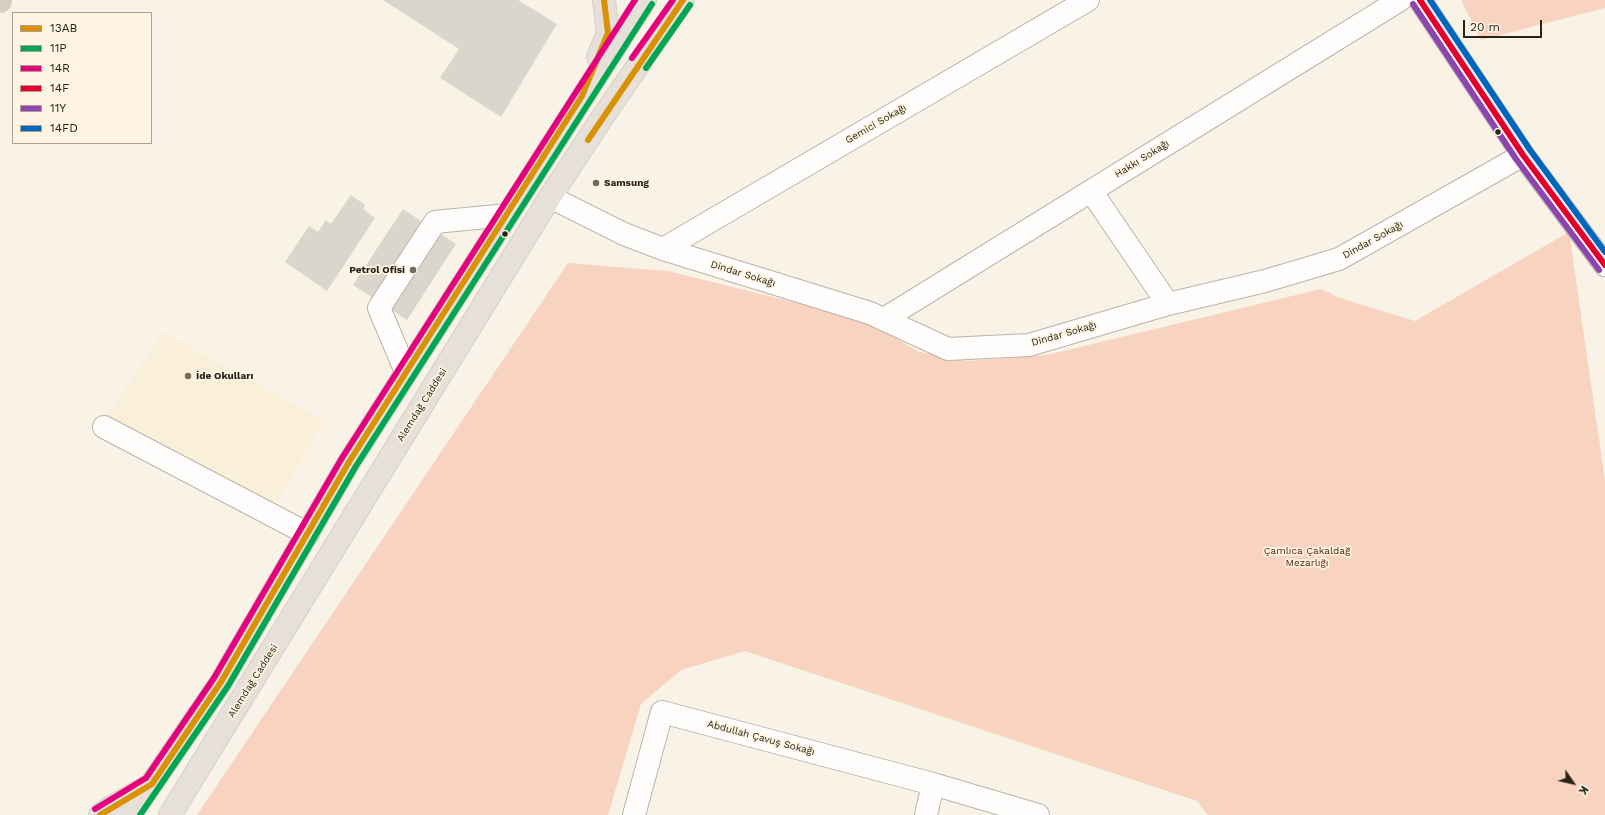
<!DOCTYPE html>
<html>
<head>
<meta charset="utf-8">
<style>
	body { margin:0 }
	#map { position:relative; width:1605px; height:815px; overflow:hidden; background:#f8f2e7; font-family:"Work Sans",sans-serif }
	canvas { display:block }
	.legend { position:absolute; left:12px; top:12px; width:140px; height:132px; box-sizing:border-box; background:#fef4e1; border:1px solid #a9a091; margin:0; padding:5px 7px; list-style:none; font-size:12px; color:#292318 }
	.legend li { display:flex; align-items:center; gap:8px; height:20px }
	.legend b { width:20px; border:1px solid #a9a091 }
	.north { position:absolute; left:1553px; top:763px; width:40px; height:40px; -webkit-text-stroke:3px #fef4e1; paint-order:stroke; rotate:124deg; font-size:11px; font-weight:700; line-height:16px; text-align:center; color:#292318 }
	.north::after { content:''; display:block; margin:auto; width:14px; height:18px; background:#292318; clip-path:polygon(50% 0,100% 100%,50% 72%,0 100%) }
	.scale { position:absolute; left:1463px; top:20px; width:79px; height:18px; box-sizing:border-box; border:2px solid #292318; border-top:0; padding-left:5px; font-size:12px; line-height:14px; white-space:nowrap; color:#292318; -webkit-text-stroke:3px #fef4e1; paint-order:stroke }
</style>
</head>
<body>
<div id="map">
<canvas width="1605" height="815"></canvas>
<ul class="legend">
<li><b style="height:5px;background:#d89204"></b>13AB</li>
<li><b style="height:5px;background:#00a651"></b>11P</li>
<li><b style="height:5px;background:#e5007d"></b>14R</li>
<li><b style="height:5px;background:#e4002b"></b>14F</li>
<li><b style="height:5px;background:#8e44ad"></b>11Y</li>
<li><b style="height:5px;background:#0065bd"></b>14FD</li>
</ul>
<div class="north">K</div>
<div class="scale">20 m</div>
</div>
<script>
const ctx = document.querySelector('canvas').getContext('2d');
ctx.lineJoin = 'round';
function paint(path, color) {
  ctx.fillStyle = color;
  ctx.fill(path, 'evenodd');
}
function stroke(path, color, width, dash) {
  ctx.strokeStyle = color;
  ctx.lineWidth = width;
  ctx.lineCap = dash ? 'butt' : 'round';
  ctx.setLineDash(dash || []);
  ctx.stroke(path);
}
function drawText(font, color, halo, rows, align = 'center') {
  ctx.font = font + ' "Work Sans",sans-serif';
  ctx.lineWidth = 3.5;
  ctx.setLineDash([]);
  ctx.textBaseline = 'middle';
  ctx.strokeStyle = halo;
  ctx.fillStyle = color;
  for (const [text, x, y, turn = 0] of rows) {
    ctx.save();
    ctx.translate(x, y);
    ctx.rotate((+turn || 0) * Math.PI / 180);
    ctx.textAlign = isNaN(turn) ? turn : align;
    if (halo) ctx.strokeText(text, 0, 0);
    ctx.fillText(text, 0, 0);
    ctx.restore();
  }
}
paint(new Path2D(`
	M163 332 324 421 274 507 104 421Z`), '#faefd9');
paint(new Path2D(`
	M1461 0H1605V8L1481 40Z
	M1569 232 1605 481V815H1208L1197 801 745 651 681 670 641 704 608 815H197L568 263 668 271 865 320 919 352 968 361 1047 355 1321 289 1340 298 1415 321Z`), '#f7d3c0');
paint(new Path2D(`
	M383 0H518L557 24 501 117 440 78 459 49Z
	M351 195 365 205 363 209 375 218 327 291 285 262 309 226 318 232 326 220 331 224Z
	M403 209 456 244 407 320 353 285Z`), '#dad6cb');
const minor = new Path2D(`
	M1420 0 1523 155 1605 265
	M1091 191 1168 304
	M550 197 624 234 663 249 870 313 948 349 1029 345 1168 304 1265 281 1339 259 1523 155
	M663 249 1088 0
	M884 319 1400 0
	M406 372 379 308 435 222 507 215
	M104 427 308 534
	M933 784 1038 815
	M634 815 662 712 933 784 926 815`);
const major = new Path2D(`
	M598 57 608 33 604 0
	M100 815 108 809 147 787
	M130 815 221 682 349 462 645 0
	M170 815 550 197 604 115 683 0`);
const highway = new Path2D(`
	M0 1V0`);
stroke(minor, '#bab4aa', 24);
stroke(major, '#d2cec8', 24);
stroke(highway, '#d2cec8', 24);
stroke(minor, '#fefdfb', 22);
stroke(major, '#e7e0d8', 22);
stroke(highway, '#d9cdc1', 22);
stroke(new Path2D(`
	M588 140 683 0
	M100 815 152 784 221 682 349 462 582 96 608 33 604 0`), '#d89204', 6);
stroke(new Path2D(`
	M646 68 690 5
	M140 815 228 686 356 466 652 4`), '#00a651', 6);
stroke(new Path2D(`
	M632 58 673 0
	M95 809 146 778 214 678 342 458 635 0`), '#e5007d', 6);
stroke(new Path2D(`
	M1420 0 1523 155 1605 265`), '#e4002b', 6);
stroke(new Path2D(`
	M1413 4 1516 159 1599 270`), '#8e44ad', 6);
stroke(new Path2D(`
	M1430 0 1530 150 1605 252`), '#0065bd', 6);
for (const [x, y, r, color] of [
	[1498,132,3.5,"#292318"],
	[596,183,4,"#716b60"],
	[505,234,3.5,"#292318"],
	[413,270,4,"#716b60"],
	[188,376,4,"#716b60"]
]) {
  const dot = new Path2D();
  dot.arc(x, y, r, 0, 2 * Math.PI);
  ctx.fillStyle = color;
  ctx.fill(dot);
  stroke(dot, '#fef4e1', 1.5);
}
drawText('10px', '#292318', '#fef4e1', [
	["Gemici Sokağı",876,124,-30],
	["Hakkı Sokağı",1142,159,-32],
	["Dindar Sokağı",1373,240,-29],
	["Dindar Sokağı",743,274,17],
	["Dindar Sokağı",1064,334,-16],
	["Alemdağ Caddesi",422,405,-58],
	["Alemdağ Caddesi",253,681,-58],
	["Abdullah Çavuş Sokağı",761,738,15]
]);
drawText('bold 10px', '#292318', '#fef4e1', [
	["Samsung",604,183],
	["Petrol Ofisi",405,270,"right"],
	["İde Okulları",196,376]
], 'left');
drawText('10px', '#54230e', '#fef4e1', [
	["Çamlıca Çakaldağ",1307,551],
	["Mezarlığı",1307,563]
]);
</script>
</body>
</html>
